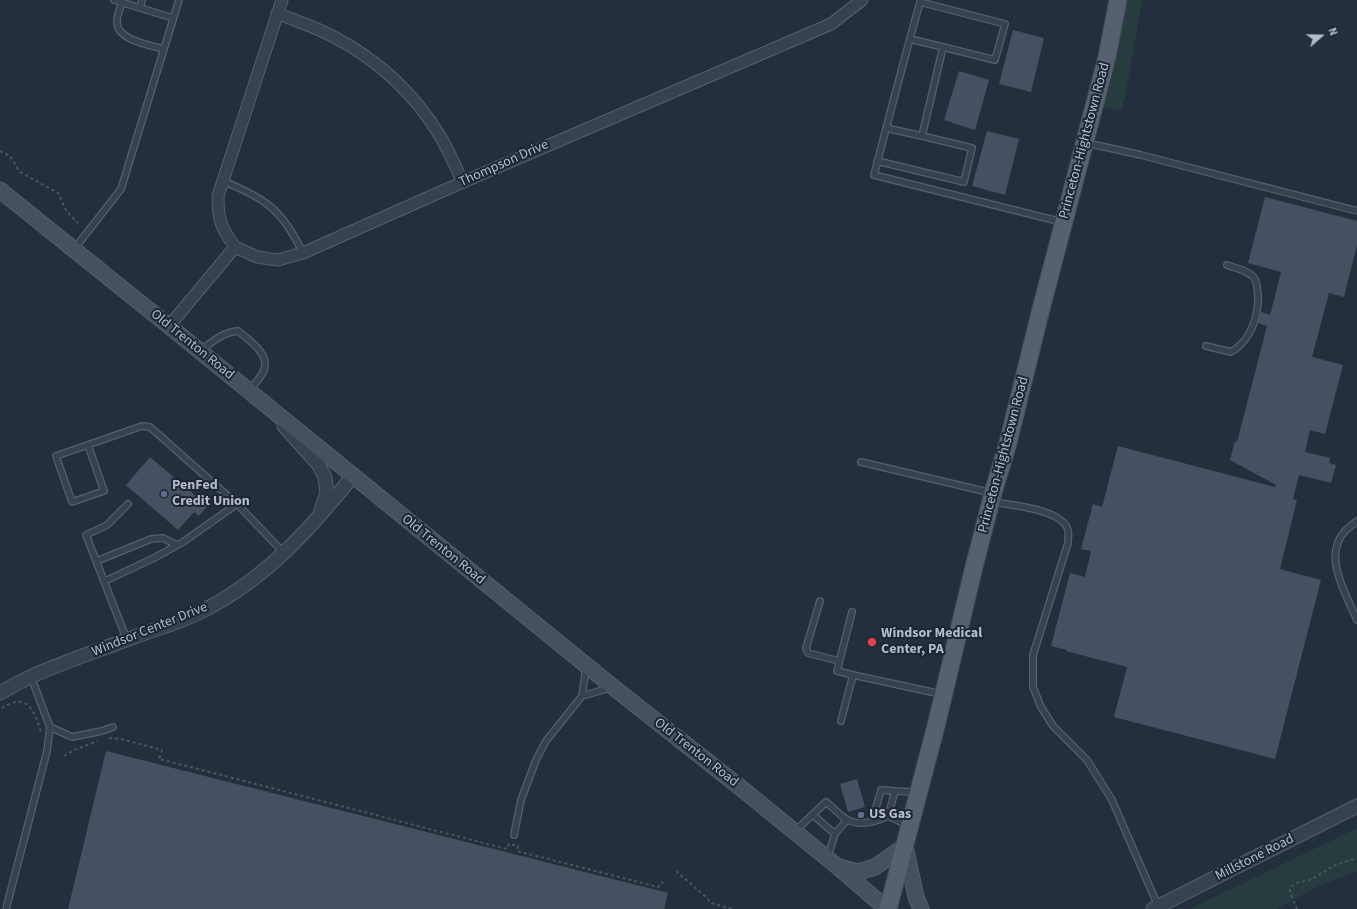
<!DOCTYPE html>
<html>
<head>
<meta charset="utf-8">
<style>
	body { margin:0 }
	#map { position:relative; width:1357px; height:909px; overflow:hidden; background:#242f3e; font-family:"Source Sans 3",sans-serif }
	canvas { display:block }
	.north { position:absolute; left:1301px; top:16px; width:40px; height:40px; -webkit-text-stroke:3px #1d2633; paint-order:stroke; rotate:70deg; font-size:11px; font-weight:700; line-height:16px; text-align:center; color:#b4bcc9 }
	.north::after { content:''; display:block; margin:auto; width:14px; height:18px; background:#b4bcc9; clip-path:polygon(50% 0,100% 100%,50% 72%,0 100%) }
</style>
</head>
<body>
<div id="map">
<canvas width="1357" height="909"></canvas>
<div class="north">N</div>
</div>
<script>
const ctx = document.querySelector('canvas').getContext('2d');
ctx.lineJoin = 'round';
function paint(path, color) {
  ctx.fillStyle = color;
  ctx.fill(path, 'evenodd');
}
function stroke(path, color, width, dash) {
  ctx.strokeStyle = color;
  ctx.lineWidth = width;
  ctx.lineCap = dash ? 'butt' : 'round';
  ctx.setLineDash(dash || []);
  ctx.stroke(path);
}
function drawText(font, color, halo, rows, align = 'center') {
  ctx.font = font + ' "Source Sans 3",sans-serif';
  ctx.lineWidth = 4;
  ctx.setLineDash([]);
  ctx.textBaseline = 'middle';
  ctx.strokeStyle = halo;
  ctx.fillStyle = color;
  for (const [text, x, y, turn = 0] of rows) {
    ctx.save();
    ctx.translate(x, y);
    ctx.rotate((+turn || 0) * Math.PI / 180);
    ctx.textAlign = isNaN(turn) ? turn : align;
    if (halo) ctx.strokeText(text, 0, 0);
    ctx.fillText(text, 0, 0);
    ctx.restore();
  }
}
paint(new Path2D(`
	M1118 0H1142L1125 98 1121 111 1095 106Z
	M1357 828V871L1319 886 1276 909H1190Z`), '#263c3f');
paint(new Path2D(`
	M1013 30 1044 38 1031 92 999 84Z
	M959 71 989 80 975 130 944 120Z
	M987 131 1019 139 1005 195 972 186Z
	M1265 197 1357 221V245L1344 297 1329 293 1312 357 1343 365 1325 434 1310 430 1305 452 1330 458 1329 463 1336 465 1331 483 1299 475 1293 499 1297 500 1280 569 1321 580 1275 759 1114 717 1127 667 1066 651 1067 650 1051 646 1070 573 1085 577 1091 551 1081 549 1093 504 1102 507 1118 446 1275 487 1276 485 1230 460 1235 441 1237 442 1267 326 1258 323 1261 312 1270 315 1281 272 1248 263Z
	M150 457 196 496 197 495 208 505 199 516 194 512 178 530 126 485Z
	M106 751 668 893 664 909H68Z
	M857 779 865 807 848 812 840 784Z`), '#455162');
const service = new Path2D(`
	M114 0 173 18
	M122 3C120 8 117 15 117 21 116 40 149 45 164 49
	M140 8 142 0
	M910 39 943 47
	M886 128 922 136
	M1087 143 1141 155 1357 211
	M877 161 964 182 972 148 922 136 943 47 995 60 1005 24 920 2C904 60 889 117 874 175L1062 222
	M223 181C267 199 282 210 303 253
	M75 248 121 189 179 0
	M1206 346 1231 352C1251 341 1259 315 1258 294 1257 289 1257 283 1255 279 1250 271 1235 268 1227 265
	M201 350C212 342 223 332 238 331 249 340 270 354 264 370 261 378 254 384 249 391
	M88 445 104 491 72 502 56 456 142 426 150 427 237 504 284 553
	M861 462 992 493
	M992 502C1011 505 1062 509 1068 530 1069 534 1068 539 1068 543L1033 655V687L1041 707 1053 726 1087 760 1112 800 1158 906
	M1357 521C1353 524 1349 527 1345 531 1322 556 1346 594 1357 620
	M97 561 151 539 163 538 177 545
	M105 581 154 558 183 542 237 504
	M820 601 806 648 808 653 839 661
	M852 612 837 671 853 675
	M127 640 86 535 107 525 128 504
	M582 696 610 688
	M841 721 853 675 941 694
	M50 727 72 737 102 731 113 727
	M813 815 835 834 828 856
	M888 816 907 825
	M872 821 881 790 895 791
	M794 832 826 802C833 807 840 816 848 820 860 826 876 822 888 816L895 791 916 792
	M835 834 847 820
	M514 835 521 800 536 760 546 741 582 696 586 668
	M6 909 47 751 50 727 31 677`);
const minor = new Path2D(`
	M277 13C296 21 316 27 334 37 378 60 414 93 440 136 449 150 455 167 463 182
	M235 247C221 228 218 220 218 196L282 0
	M169 326 235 247 257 257 278 260 303 253 463 182 831 24 862 0`);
const tertiary = new Path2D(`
	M284 426 318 464 325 477 327 493 321 510
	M0 693C11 687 21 681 32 676 66 661 100 650 134 637 159 628 185 621 208 608 267 577 311 528 352 477
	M1153 909 1357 806`);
const secondary = new Path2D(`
	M0 190 169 326 613 687 741 788 838 867 887 909
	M839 867 858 872 875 867 905 846 916 897 921 909`);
const primary = new Path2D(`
	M888 909 936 726 974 567 993 493 1008 443 1041 309 1107 57 1118 0`);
stroke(service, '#565f6c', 8);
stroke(minor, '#565f6c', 13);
stroke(tertiary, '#565f6c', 15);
stroke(secondary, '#565f6c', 17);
stroke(primary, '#414a57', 19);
stroke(new Path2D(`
	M0 151 10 156 20 172 58 193 67 212 78 223
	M2 708C6 706 12 702 17 702 32 700 38 722 41 733
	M109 738 121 739 162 750 159 759 507 849 509 844 518 846 517 851 658 887 663 882
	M64 756 74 750 98 741
	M676 871 706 897 711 903 732 909
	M1297 909 1291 895 1290 890 1292 886 1296 883 1310 880 1335 865 1357 858`), '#44595c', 2, [3, 3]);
stroke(service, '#38414e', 5.5);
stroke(minor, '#38414e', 11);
stroke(tertiary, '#38414e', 13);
stroke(secondary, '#465061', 15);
stroke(primary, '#56606e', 17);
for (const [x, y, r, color] of [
	[164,494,4,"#5c6f8a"],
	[872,642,5,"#e0444e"],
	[861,815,4,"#5c6f8a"]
]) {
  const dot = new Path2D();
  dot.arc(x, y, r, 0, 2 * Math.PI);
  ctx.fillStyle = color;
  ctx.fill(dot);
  stroke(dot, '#1d2633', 1.5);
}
drawText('14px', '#b4bcc9', '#1d2633', [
	["Princeton-Hightstown Road",1085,141,-75],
	["Thompson Drive",504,164,-24],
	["Old Trenton Road",192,345,39],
	["Princeton-Hightstown Road",1004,455,-75],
	["Old Trenton Road",443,550,39],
	["Windsor Center Drive",150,630,-22],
	["Old Trenton Road",696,753,38],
	["Millstone Road",1255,858,-27]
]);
drawText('bold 14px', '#b4bcc9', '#1d2633', [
	["PenFed",172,486],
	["Credit Union",172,502],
	["Windsor Medical",881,634],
	["Center, PA",881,650],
	["US Gas",869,815]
], 'left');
</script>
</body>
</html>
